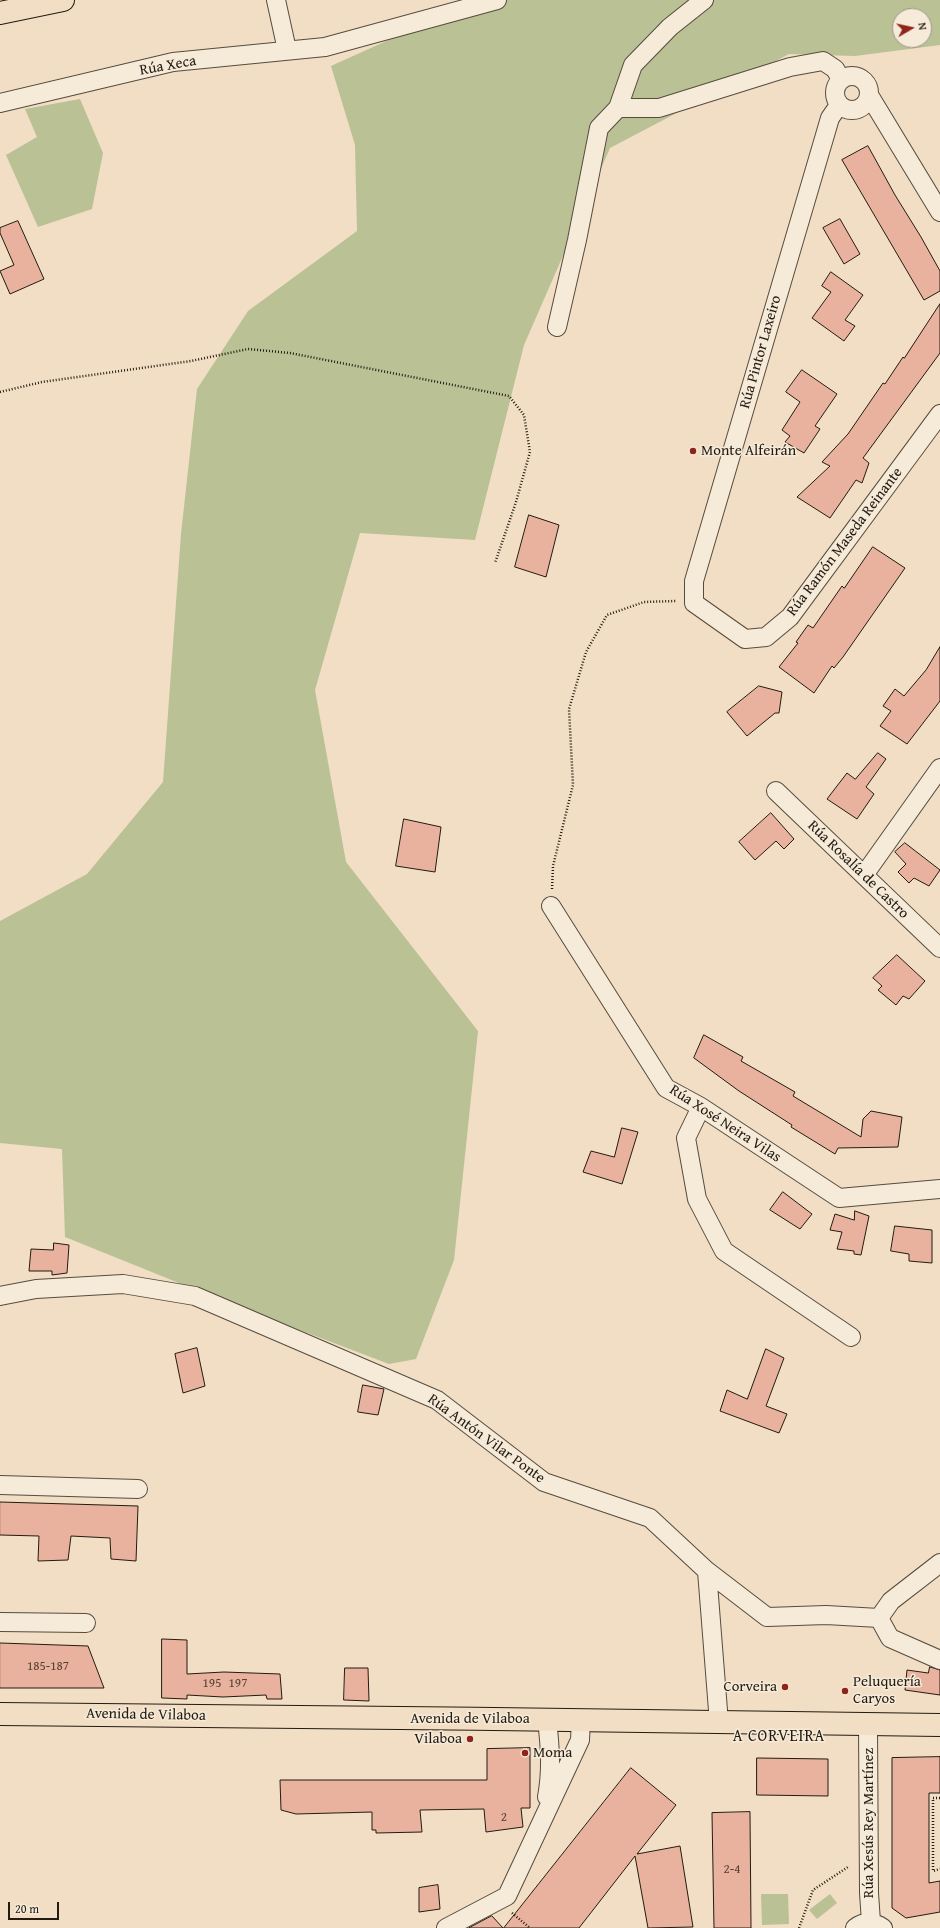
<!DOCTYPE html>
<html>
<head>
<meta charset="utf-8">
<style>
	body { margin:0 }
	#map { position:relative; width:940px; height:1928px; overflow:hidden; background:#f1dec4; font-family:"Gentium Book Plus",serif }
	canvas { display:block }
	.north { position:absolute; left:892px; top:8px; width:40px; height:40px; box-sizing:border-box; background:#f6ead9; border:1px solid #a29789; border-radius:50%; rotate:81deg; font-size:11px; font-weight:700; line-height:16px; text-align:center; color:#231b11 }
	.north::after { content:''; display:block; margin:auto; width:14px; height:18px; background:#8f2418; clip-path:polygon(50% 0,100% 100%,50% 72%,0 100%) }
	.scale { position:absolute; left:8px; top:1902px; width:51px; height:18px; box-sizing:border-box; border:2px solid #231b11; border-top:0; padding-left:5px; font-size:12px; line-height:14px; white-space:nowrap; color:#231b11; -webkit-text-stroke:3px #f6ead9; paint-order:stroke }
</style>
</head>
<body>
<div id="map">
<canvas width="940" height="1928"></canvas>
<div class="north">N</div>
<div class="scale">20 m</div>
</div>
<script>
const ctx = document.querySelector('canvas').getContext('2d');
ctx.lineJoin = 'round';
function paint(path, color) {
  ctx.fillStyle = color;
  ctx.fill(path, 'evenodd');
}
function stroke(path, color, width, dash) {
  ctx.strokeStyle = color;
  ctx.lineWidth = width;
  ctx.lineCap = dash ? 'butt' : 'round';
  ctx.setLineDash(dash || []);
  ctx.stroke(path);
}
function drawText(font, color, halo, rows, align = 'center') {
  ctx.font = font + ' "Gentium Book Plus",serif';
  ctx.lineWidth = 3;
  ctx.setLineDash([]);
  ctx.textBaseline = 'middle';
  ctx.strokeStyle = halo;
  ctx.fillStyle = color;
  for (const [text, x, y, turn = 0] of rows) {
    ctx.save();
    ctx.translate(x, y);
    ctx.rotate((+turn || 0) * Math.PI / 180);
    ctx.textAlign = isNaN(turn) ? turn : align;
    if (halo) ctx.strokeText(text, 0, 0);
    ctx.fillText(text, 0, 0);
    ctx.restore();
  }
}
paint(new Path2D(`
	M477 0H940V45L855 56 789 54 610 148 524 345 475 540 360 533 315 690 346 862 478 1031 454 1260 416 1359 389 1364 226 1302 65 1237 62 1149 0 1143V921L87 874 163 782 181 534 197 389 248 311 357 231 355 145 331 66ZM900 16H924V40H900Z
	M80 99 103 153 92 209 38 227 6 155 37 137 25 109Z
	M761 1894H788L789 1924 762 1925Z
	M830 1894 837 1903 817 1919 809 1910Z`), '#b9c195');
const building = new Path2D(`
	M868 146 895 195 921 237 940 271V291L924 300 842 160Z
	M840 219 860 254 844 264 823 228Z
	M18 221 44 279 10 294 0 271 14 265 0 233V228Z
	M831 272 863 295 845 320 855 326 844 341 812 318 831 292 822 286Z
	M940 304V353L863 458 869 463 862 483 856 480 830 518 797 497 830 466 822 462 848 434 883 383 885 384 903 357 904 358Z
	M802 370 837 394 815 426 820 429 804 453 785 442 790 436 782 430 800 402 786 392Z
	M529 515 559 525 546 577 515 567Z
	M873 547 905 568 843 657 834 668 832 666 814 693 779 667 798 643 796 642 808 625 813 628 842 586 844 588Z
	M940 647V701L907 744 880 726 891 711 883 706 895 689 904 696 926 670Z
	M759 686 782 692 779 713H775L747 736 727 712Z
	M878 753 886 759 866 787 874 794 857 819 827 799 847 773 855 779Z
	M771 813 794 839 784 849 776 841 755 860 739 842Z
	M404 819 441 827 435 872 396 866Z
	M905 843 940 870 929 886 914 878 909 883 898 872 906 864 895 852Z
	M897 955 925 981 909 999 903 996 896 1005 878 990 882 986 873 978Z
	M704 1035 743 1057 741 1061 795 1092 793 1096 861 1137 863 1119 871 1111 902 1117 898 1147 838 1148 835 1154 791 1127 792 1125 739 1091 694 1058Z
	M622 1128 638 1132 622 1184 583 1172 591 1151 614 1157Z
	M783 1192 812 1214 800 1229 770 1210Z
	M855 1211 869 1216 861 1255 854 1254V1251L837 1249 842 1232 830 1230 835 1214 854 1220Z
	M895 1226 932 1230V1263L909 1261V1254L891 1251Z
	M54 1243 69 1245 67 1273 52 1275V1271H29L31 1249 53 1250Z
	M197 1348 205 1386 183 1393 175 1354Z
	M766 1349 784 1358 766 1406 787 1414 779 1433 720 1411 727 1390 747 1399Z
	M363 1385 384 1389 378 1415 358 1412Z
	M0 1502 138 1506 136 1561 111 1559 110 1538 71 1536 68 1560 38 1561 39 1536 0 1535Z
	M162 1639 187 1640V1674L224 1672 280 1674 282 1699H267L266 1695 223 1697 187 1695V1699L162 1698Z
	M0 1643 88 1646 104 1688H0Z
	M930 1667 940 1670V1695L905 1690 907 1670 928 1673Z
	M345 1668H368L369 1701 344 1700Z
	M530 1748V1808H521L523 1827 486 1832 484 1809 420 1810 422 1832 376 1833V1830H372V1812L296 1814 281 1810 280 1780H487V1749Z
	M940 1757V1793H929V1883L940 1881V1912L906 1918 892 1908V1758Z
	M757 1758 828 1759V1796L757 1795Z
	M631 1768 676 1805 637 1854 680 1846 693 1927 648 1928 635 1856 579 1928H504Z
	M750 1812 751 1928H714L712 1813Z
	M438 1885 440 1909 419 1912V1888Z
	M492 1916 503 1928H469Z`);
paint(building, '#e9b29e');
stroke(building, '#231b11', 1);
const minor = new Path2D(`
	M276 0 287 50
	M704 0 670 27 633 65 618 108H659L790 67 823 61 835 69 841 79
	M835 93a17 17 0 1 1 34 0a17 17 0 1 1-34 0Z
	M869 95 940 212
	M0 103 173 62 325 47 497 0
	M839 105 830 118 694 581V603L745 639 766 637 790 617 940 414
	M557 327 577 240 599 128 618 108
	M776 791 940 948
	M864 875 940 768
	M551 906 666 1088 701 1107 839 1198 940 1189
	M701 1107 686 1138 697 1199 724 1251 851 1337
	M0 1296 36 1289 123 1284 195 1296 437 1400 544 1482 650 1518 707 1571 767 1617 826 1615 879 1618
	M0 1485 138 1489
	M940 1563 891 1601 879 1618 890 1638 940 1660
	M707 1571 719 1723
	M0 1622 86 1623
	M547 1719C550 1746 552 1770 547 1797
	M868 1724 869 1893 871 1922
	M446 1928 507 1896 580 1740 581 1719
	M855 1928C864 1921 873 1921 883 1928`);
const highway = new Path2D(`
	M0 13 63 0
	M0 1714C313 1717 627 1720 940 1725`);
stroke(minor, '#564c3e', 20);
stroke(highway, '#231b11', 24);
stroke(new Path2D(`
	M0 392 42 382 191 361 248 349 290 353 509 396 524 415 530 452 516 502 495 563
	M552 889 553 866 573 785 569 709 586 652 607 615 644 602 676 601
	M940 1798H933V1871L940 1869
	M512 1913 530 1928
	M799 1928 813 1890 848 1867`), '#231b11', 2.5, [1, 2]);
stroke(minor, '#f6ead9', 18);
stroke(highway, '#f1dec4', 22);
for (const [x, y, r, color] of [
	[693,451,4,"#8f2418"],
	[785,1687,4,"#8f2418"],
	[845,1691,4,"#8f2418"],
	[470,1739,4,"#8f2418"],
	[525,1753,4,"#8f2418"]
]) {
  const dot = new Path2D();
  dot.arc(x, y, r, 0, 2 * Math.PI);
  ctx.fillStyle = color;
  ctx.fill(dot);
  stroke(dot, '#f6ead9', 1.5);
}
drawText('13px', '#544134', null, [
	["185-187",48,1667],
	["195",212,1684],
	["197",238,1684],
	["2",504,1818],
	["2-4",732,1870]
]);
drawText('15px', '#231b11', '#f6ead9', [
	["Rúa Xeca",168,66,-10],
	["Rúa Pintor Laxeiro",761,352,-74],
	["Rúa Ramón Maseda Reinante",845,542,-53],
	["Rúa Rosalía de Castro",858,870,44],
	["Rúa Xosé Neira Vilas",725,1124,33],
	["Rúa Antón Vilar Ponte",486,1439,36],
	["Avenida de Vilaboa",146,1715,1],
	["Avenida de Vilaboa",470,1719],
	["Rúa Xesús Rey Martínez",869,1823,-90]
]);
drawText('15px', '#231b11', '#f6ead9', [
	["Monte Alfeirán",701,451],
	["Peluquería",853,1682],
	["Caryos",853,1699],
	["Corveira",777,1687,"right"],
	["Vilaboa",462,1739,"right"],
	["Moma",533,1753]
], 'left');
ctx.letterSpacing = '1px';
drawText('16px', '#231b11', '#f6ead9', [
	["A CORVEIRA",779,1737]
]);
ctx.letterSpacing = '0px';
</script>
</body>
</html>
